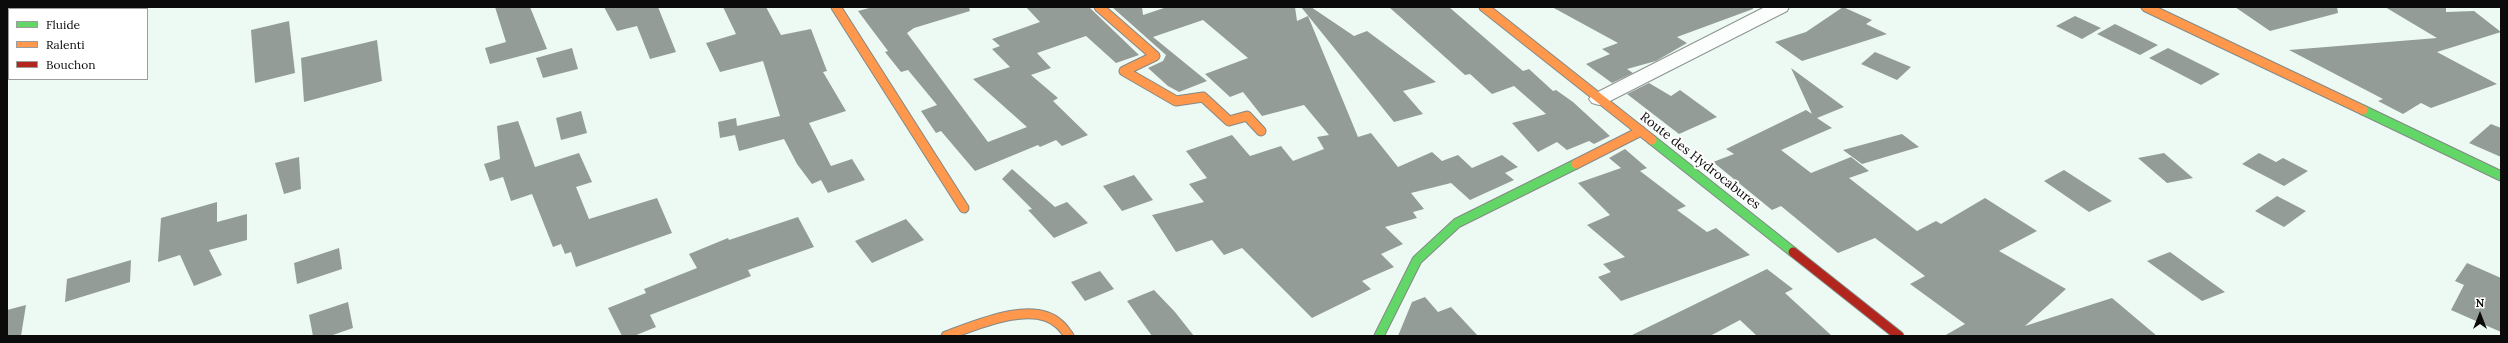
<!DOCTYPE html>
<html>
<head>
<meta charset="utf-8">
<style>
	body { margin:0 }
	#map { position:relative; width:2508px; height:343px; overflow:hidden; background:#edfaf3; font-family:Lora,serif }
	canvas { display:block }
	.frame { position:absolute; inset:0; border:8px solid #0b0b0b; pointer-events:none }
	.legend { position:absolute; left:8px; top:8px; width:140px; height:72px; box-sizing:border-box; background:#fff; border:1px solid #9d9d9d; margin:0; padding:5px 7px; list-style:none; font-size:12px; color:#0b0b0b }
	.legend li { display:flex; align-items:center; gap:8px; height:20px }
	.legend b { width:20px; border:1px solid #9d9d9d }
	.north { position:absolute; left:2460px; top:295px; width:40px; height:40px; -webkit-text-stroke:3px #fff; paint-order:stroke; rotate:0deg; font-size:11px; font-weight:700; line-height:16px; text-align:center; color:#0b0b0b }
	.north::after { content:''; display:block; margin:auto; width:14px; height:18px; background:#0b0b0b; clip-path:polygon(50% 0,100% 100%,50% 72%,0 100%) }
</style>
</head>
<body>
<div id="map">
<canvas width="2508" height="343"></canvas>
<div class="frame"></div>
<ul class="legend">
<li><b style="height:5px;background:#63d668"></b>Fluide</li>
<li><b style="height:5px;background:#ff974d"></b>Ralenti</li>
<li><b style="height:5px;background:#b3261e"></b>Bouchon</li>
</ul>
<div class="north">N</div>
</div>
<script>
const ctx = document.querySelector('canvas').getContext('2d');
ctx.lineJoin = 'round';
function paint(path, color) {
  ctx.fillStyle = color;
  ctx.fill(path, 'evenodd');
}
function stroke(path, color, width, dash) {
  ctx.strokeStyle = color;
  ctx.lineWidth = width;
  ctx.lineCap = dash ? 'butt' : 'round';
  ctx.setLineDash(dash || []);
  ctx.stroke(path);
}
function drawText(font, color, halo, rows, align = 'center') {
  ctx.font = font + ' Lora,serif';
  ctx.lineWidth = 4;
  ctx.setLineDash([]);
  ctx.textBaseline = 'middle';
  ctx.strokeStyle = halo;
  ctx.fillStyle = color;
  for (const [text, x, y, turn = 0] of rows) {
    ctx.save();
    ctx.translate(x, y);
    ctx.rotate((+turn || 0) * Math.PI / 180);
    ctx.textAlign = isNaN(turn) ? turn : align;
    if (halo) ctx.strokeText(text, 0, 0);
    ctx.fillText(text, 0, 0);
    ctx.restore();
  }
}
paint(new Path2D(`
	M495 7H530L547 49 490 64 485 48 506 42Z
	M604 7H658L676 52 650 59 637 26 617 31Z
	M723 7H766L781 35 811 29 827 71 823 72 846 111 809 123 831 166 852 159 865 180 828 193 821 180 812 184 797 164 784 139 739 151 735 135 720 138 718 122 736 118 737 126 780 116 763 61 720 72 706 43 736 34Z
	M873 7H969L970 11 914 28 907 33 988 142 1027 127 973 79 1010 67 992 49 1000 46 992 39 1040 22 1026 7H1089L1139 55 1116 63 1086 36 1037 53 1051 68 1031 75 1058 98 1053 101 1088 135 1062 146 1056 140 1040 147 1038 145 975 171 941 131 936 133 921 111 937 105 908 70 901 72 885 52 888 51 858 11Z
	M1112 7H1142L1143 15 1167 7H1295L1297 21 1308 16 1358 137 1371 133 1398 167 1432 152 1442 161 1458 155 1472 168 1502 155 1518 167 1505 173 1514 180 1470 200 1451 183 1411 193 1424 209 1413 212 1417 218 1385 227 1403 244 1381 254 1394 267 1362 281 1371 289 1312 318 1242 248 1224 255 1212 240 1176 252 1152 215 1204 202 1189 184 1207 178 1186 151 1232 135 1250 156 1281 146 1293 161 1324 149 1317 137 1329 135 1304 105 1262 116 1243 92 1230 97 1205 74 1248 58 1203 20 1153 37 1207 81 1179 92 1168 86 1148 68 1163 61 1166 55Z
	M1301 7H1311L1354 36 1367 31 1436 82 1403 91 1423 114 1394 122Z
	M1389 7H1449L1523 71 1529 69 1553 91 1556 90 1573 102 1610 136 1594 144 1589 141 1567 150 1557 142 1538 152 1512 123 1546 114 1514 86 1492 94 1470 74 1465 75Z
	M1552 7H1753V9L1677 37 1687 43 1656 61 1627 69 1633 73 1612 83 1586 64 1610 54 1602 49 1618 43Z
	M1843 7 1872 20 1866 24 1887 34 1802 61 1775 42 1806 32Z
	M2235 7H2337L2338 13 2270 31Z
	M2385 7H2446V12L2474 11 2501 32 2437 52 2497 84 2431 108 2421 103 2403 114 2378 101 2383 99 2289 50 2437 38Z
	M2075 16 2101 28 2082 39 2056 26Z
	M289 21 295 73 255 83 251 30Z
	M2115 24 2158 45 2140 55 2097 34Z
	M377 40 382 81 304 102 301 58Z
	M572 48 578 69 543 78 536 58Z
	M2168 48 2220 74 2201 85 2149 58Z
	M1875 52 1911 67 1897 80 1861 64Z
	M1791 68 1844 107 1817 118 1832 128 1781 150 1811 173 1851 157 1869 171 1849 178 1917 231 1936 221 1941 224 1985 198 2037 231 1999 251 2066 289 2025 326 2112 298 2157 336H1944L1965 324 1910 284 1925 276 1875 238 1838 253 1781 206 1772 210 1713 162 1734 154 1726 149 1806 110 1812 114Z
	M1649 83 1671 96 1680 90 1717 117 1679 134 1627 94Z
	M581 111 587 133 561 140 556 118Z
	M518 121 535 167 579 153 592 182 576 187 589 219 657 198 672 233 576 267 571 252 565 254 561 244 553 247 532 194 511 201 503 177 490 181 484 164 500 159 497 126Z
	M2491 124 2501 128V157L2469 143Z
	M1902 134 1919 147 1862 164 1843 150Z
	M1625 149 1647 168 1640 171 1686 206 1677 210 1707 232 1716 228 1750 255 1621 301 1598 277 1611 272 1603 264 1625 257 1587 225 1610 215 1578 183 1621 168 1609 158Z
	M2164 153 2193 178 2167 183 2138 158Z
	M2259 153 2276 162 2283 158 2308 171 2284 186 2242 164Z
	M299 157 301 189 284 194 275 163Z
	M1012 169 1055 207 1067 202 1088 223 1054 238 1028 210 1032 209 1002 179Z
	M2064 170 2112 201 2089 212 2044 181Z
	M1134 175 1153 200 1122 211 1103 186Z
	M2277 196 2306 211 2284 227 2255 211Z
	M217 202V222L247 214V240L209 250 222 275 194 286 180 255 158 262 161 218Z
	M798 217 814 247 748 270 751 276 650 315 656 327 634 336H622L608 308 646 293 644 289 697 268 689 254 728 238 729 240Z
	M906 219 924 240 872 263 855 241Z
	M339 248 342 269 297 284 294 263Z
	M2170 252 2207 279 2225 292 2202 301 2147 261Z
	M131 260 130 282 65 302 67 279Z
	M2467 263 2501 278V332L2451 310 2464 285 2455 281Z
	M1767 269 1793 289 1785 293 1832 336H1757L1740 320 1710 336H1630Z
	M1100 271 1114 289 1085 301 1071 282Z
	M1154 290 1175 312 1194 336H1152L1127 301Z
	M1425 297 1438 312 1451 307 1478 336H1398L1412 302Z
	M348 302 353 328 330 336H313L309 315Z
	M26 305 21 336H7V310Z`), '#949c97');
const street = new Path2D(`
	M1765 7H1789L1787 11 1606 103 1599 105 1592 103 1589 99 1592 95Z`);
const fast = new Path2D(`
	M2363 110 2501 176
	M1652 140 1793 252
	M1379 336 1417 260 1457 223 1576 164`);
const slow = new Path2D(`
	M836 7 964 208
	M1099 7 1155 56 1124 71 1176 101 1203 97 1229 121 1247 116 1261 131
	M1484 7 1652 140
	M2146 7 2363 110
	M1576 164 1641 131
	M946 336C974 326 1033 299 1059 324 1063 327 1066 332 1069 336`);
const jam = new Path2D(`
	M1793 252 1899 336`);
stroke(street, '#8d938f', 2);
stroke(fast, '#838986', 11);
stroke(slow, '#838986', 11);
stroke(jam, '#838986', 11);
paint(street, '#fcfefd');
stroke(fast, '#63d668', 9);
stroke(slow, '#ff974d', 9);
stroke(jam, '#b3261e', 9);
drawText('13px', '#0b0b0b', '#fff', [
	["Route des Hydrocabures",1700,161,38]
]);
</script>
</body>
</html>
